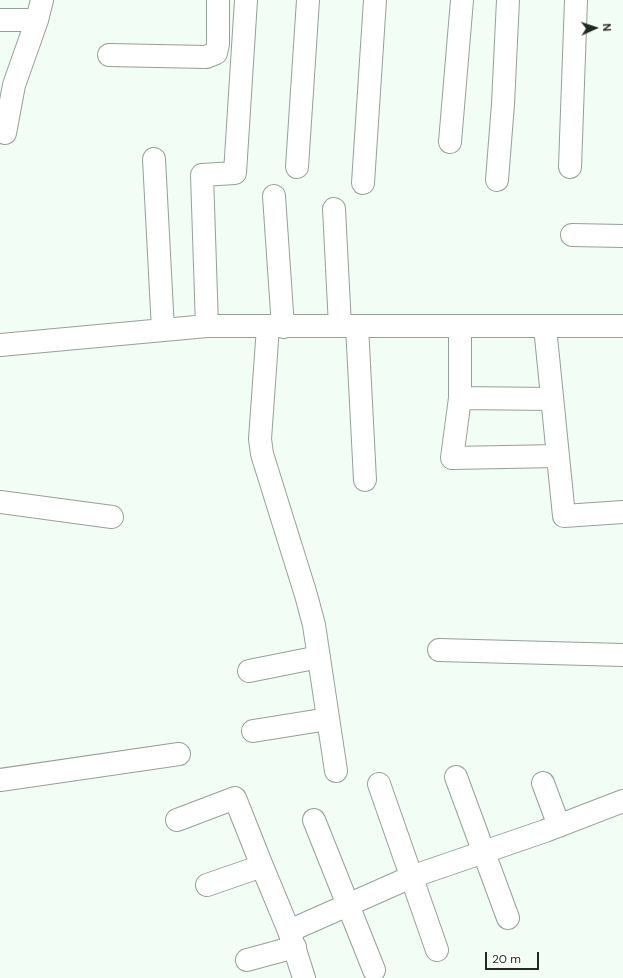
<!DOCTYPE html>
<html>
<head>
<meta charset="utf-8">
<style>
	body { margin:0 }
	#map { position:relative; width:623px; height:978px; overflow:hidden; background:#f2fdf5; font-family:"DM Sans",sans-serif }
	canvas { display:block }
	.north { position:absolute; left:575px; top:8px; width:40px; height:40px; -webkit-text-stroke:3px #fff; paint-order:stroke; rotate:87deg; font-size:11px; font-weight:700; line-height:16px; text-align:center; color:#242825 }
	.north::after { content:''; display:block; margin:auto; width:14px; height:18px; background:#242825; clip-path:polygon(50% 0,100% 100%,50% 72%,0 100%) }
	.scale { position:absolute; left:485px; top:952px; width:54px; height:18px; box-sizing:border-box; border:2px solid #242825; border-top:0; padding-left:5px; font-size:12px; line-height:14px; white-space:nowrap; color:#242825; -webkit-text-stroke:3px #fff; paint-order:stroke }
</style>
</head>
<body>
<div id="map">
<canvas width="623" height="978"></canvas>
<div class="north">N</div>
<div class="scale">20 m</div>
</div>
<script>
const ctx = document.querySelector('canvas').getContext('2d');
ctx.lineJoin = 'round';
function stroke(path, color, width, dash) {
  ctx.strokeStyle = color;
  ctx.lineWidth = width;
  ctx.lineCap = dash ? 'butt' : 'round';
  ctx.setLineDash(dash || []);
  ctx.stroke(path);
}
const minor = new Path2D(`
	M0 20H37
	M109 55 206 57 216 53 218 44V0
	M5 133 14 85 37 20 42 0
	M450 142 462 0
	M154 159 163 330
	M297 167 308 0
	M570 167 576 0
	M497 180 503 104 508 0
	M363 183 375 0
	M274 196 283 327
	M334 209 340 326
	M572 235 623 236
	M207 326 202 175 235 173 246 0
	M357 326 365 480
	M460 326V398L552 399
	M268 327 260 439 262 454 306 595 314 625 336 771
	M545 327 564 516 623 512
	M0 345 207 326H623
	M460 398 452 458 558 456
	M0 502 112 517
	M439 650 623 655
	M249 671 319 657
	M253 731 328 719
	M456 777 508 918
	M0 780 179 754
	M543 783 559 826
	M379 784 437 950
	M177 820 235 798 262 866 289 931 411 877 545 831 623 801
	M314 820 374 970
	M207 885 262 866
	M289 931 304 978
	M247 960 295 947`);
stroke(minor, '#95a098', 24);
stroke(minor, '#fff', 22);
</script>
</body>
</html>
